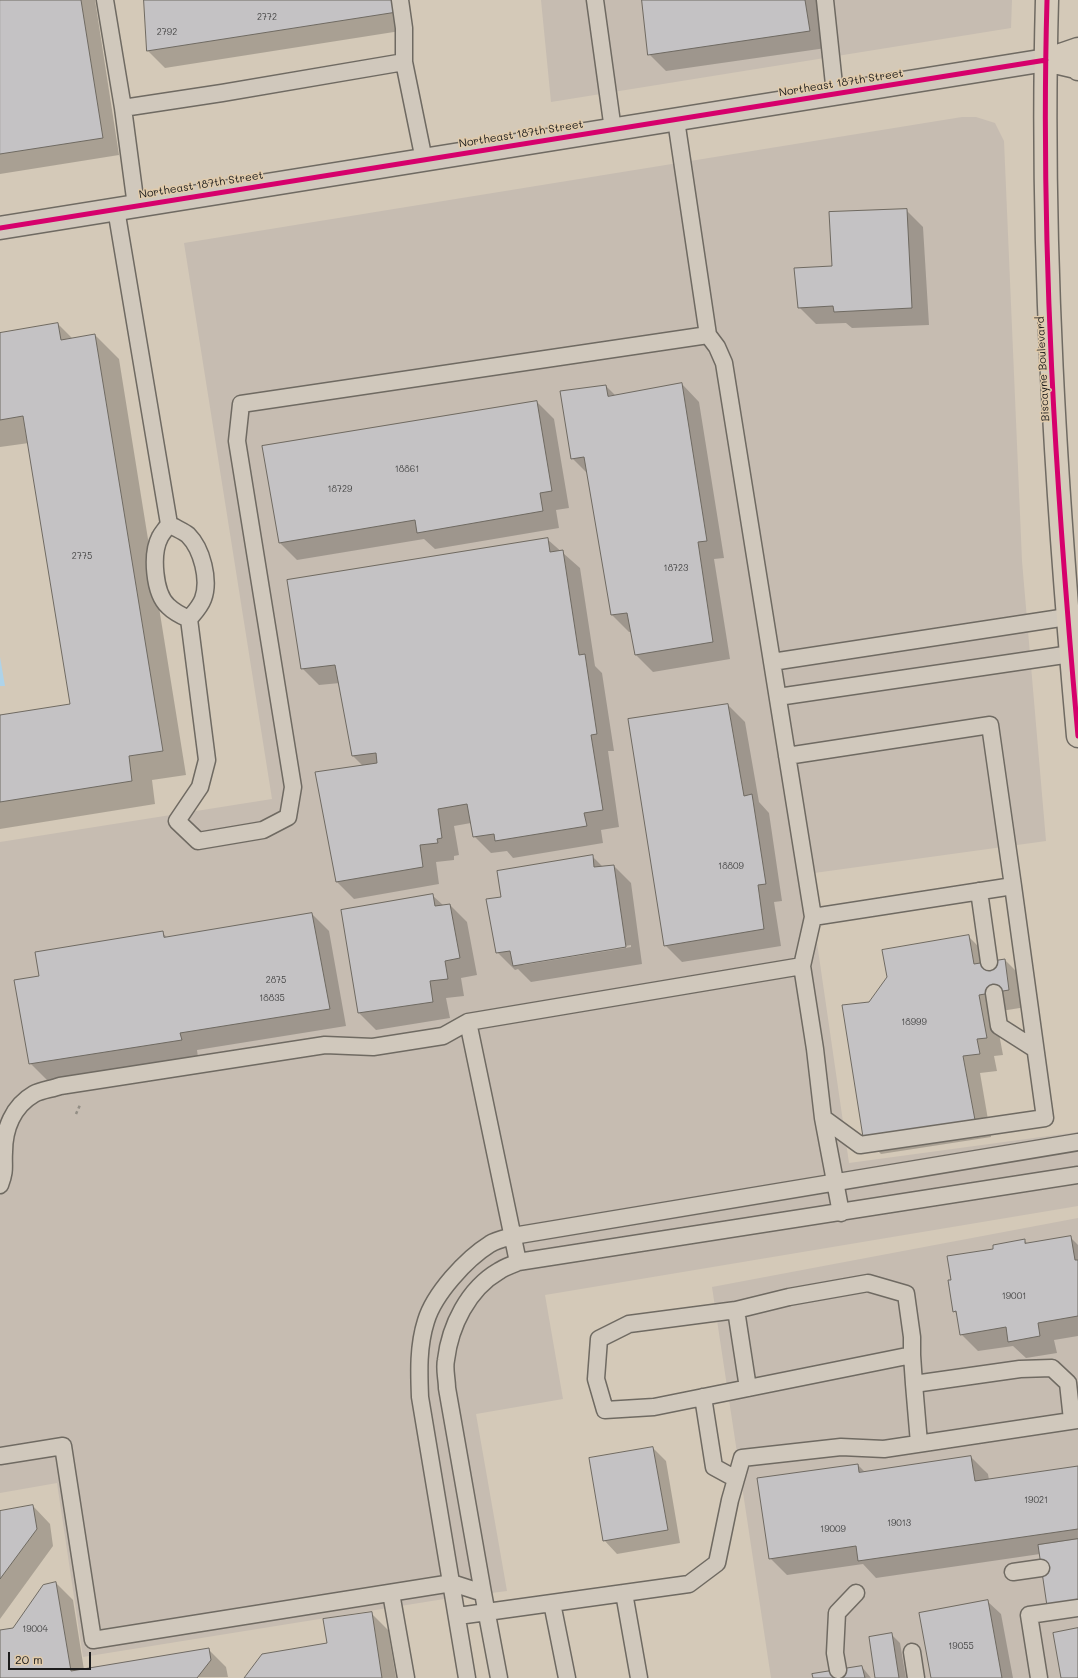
<!DOCTYPE html>
<html>
<head>
<meta charset="utf-8">
<style>
	body { margin:0 }
	#map { position:relative; width:1078px; height:1678px; overflow:hidden; background:#d4c9b8; font-family:Mali,sans-serif }
	canvas { display:block }
	.scale { position:absolute; left:8px; top:1652px; width:83px; height:18px; box-sizing:border-box; border:2px solid #1c1c1c; border-top:0; padding-left:5px; font-size:12px; line-height:14px; white-space:nowrap; color:#1c1c1c; -webkit-text-stroke:3px #e1cbab; paint-order:stroke }
</style>
</head>
<body>
<div id="map">
<canvas width="1078" height="1678"></canvas>
<div class="scale">20 m</div>
</div>
<script>
const ctx = document.querySelector('canvas').getContext('2d');
ctx.lineJoin = 'round';
function paint(path, color) {
  ctx.fillStyle = color;
  ctx.fill(path, 'evenodd');
}
function stroke(path, color, width, dash) {
  ctx.strokeStyle = color;
  ctx.lineWidth = width;
  ctx.lineCap = dash ? 'butt' : 'round';
  ctx.setLineDash(dash || []);
  ctx.stroke(path);
}
function drawText(font, color, halo, rows, align = 'center') {
  ctx.font = font + ' Mali,sans-serif';
  ctx.lineWidth = 3;
  ctx.setLineDash([]);
  ctx.textBaseline = 'middle';
  ctx.strokeStyle = halo;
  ctx.fillStyle = color;
  for (const [text, x, y, turn = 0] of rows) {
    ctx.save();
    ctx.translate(x, y);
    ctx.rotate((+turn || 0) * Math.PI / 180);
    ctx.textAlign = isNaN(turn) ? turn : align;
    if (halo) ctx.strokeText(text, 0, 0);
    ctx.fillText(text, 0, 0);
    ctx.restore();
  }
}
paint(new Path2D(`
	M541 0H1012L1011 28 551 102Z
	M962 117H976L995 123 1004 141 1022 561 1046 841 807 874 849 1163 1078 1132V1206L545 1295 563 1399 476 1414 507 1591 444 1599 83 1657 57 1483 0 1493V842L272 799 184 243Z
	M1078 1218V1678H771L712 1287Z`), '#c6bcb1');
paint(new Path2D(`
	M0 657 5 686H0Z`), '#aed3e9');
paint(new Path2D(`
	M0 0H95L119 155 0 174Z
	M145 0H407L413 29 165 68 148 51Z
	M643 0H820L826 48 666 71 649 54Z
	M906 210 923 227 929 325 852 328 846 323 816 324 799 307 833 267Z
	M58 324 73 339 95 335 119 359 186 775 152 780 155 804 0 829V715L71 705 29 443 0 447V334Z
	M682 384 699 402 724 558 714 559 730 659 653 672 636 655 632 632H629L612 615 588 474 572 458 606 386 615 395Z
	M537 402 554 419 569 508 556 510 559 528 435 549 424 539 297 560 280 543Z
	M547 539 580 568 595 666 602 673 614 751H608L619 827 601 830 603 843 513 858 507 851 491 853 474 836 471 823 454 826 459 855 454 856V860L436 862 439 884 354 899 337 882 363 766 353 756 340 683 319 685 302 668Z
	M728 705 745 722 759 802 769 813 782 901 774 902 781 946 682 962 665 945Z
	M592 856 603 867 614 866 631 883 642 964 531 982 518 969 515 970 497 952 502 898ZM631 945V947L523 965 522 963Z
	M432 895 444 906 450 905 467 922 477 975 461 978 464 996 446 998 450 1018 376 1030 359 1013Z
	M312 914 329 931 346 1026 197 1050 198 1057 47 1080 30 1063 40 977 162 933 168 938Z
	M968 936 986 954 987 963 1005 960 1022 977 1026 1007 995 1012 1003 1055 994 1056 997 1071 980 1073 991 1137 881 1154 864 1137 870 1002Z
	M1070 1237 1078 1245V1336L1054 1340 1057 1353 1026 1358 1013 1346 978 1351 961 1334 958 1315 954 1311 953 1281 995 1250 1024 1240 1028 1244Z
	M653 1448 666 1461 680 1543 617 1554 604 1540Z
	M971 1457 988 1474 989 1480 1078 1467V1616L1061 1619 1048 1606 1040 1554 876 1578 863 1564 787 1575 770 1558 858 1465 865 1472Z
	M33 1506 50 1524 53 1546 0 1619V1512Z
	M56 1583 73 1600 84 1670 208 1649 226 1667 228 1677 0 1678V1631L14 1629Z
	M987 1601 1001 1614 1013 1678H932Z
	M371 1613 388 1630 396 1678H245L328 1644Z
	M891 1634 900 1643 906 1678H876Z
	M862 1667 871 1678H814Z`), '#0003');
const building = new Path2D(`
	M0 0H81L103 138 0 154Z
	M144 0H394L397 12 147 51Z
	M642 0H805L810 31 648 55Z
	M907 209 912 308 834 312 833 306 798 308 794 268 832 266 829 212Z
	M58 323 61 340 95 334 163 751 129 756 132 781 0 802V715L70 704 23 416 0 420V333Z
	M682 383 707 541 698 542 713 642 635 655 627 613 611 615 584 457 571 459 560 391 606 385 608 396Z
	M537 401 552 491 540 493 543 511 417 533 415 520 279 543 262 446Z
	M548 538 550 552 563 550 579 655 585 654 597 734 591 735 603 810 584 813 587 826 495 841 494 834 473 837 467 804 438 809 442 838 437 839 438 843 420 845 423 867 336 882 315 772 377 763 376 753 352 756 335 665 301 669 287 580Z
	M728 704 744 796 752 794 766 884 758 885 764 929 664 946 628 719Z
	M593 855 594 867 614 865 626 947 513 966 510 951 496 953 486 899 501 897 497 871Z
	M433 894 435 906 450 904 460 958 445 961 448 979 430 981 433 1002 358 1013 341 910Z
	M312 913 330 1009 180 1033 182 1040 29 1064 14 980 39 976 35 952 163 931 164 937Z
	M969 935 974 964 1005 959 1009 990 979 995 987 1038 977 1039 980 1054 963 1056 975 1120 863 1137 842 1005 869 1002 887 977 882 950Z
	M1071 1236 1075 1260H1078V1316L1038 1323 1040 1336 1008 1342 1006 1327 960 1335 956 1311 953 1312 948 1280H951L947 1256 993 1249V1245L1025 1239V1243Z
	M653 1447 668 1530 603 1541 589 1458Z
	M971 1456 975 1481 1078 1466V1529L858 1561 856 1546 769 1559 757 1478 858 1464 859 1472Z
	M33 1505 37 1529 0 1579V1511Z
	M1078 1539V1601L1047 1606 1038 1545Z
	M56 1582 71 1671 209 1648 211 1660 197 1678H0V1630L13 1628 43 1585Z
	M988 1600 1002 1678H931L919 1613Z
	M372 1612 382 1678H244L262 1654 327 1643 323 1619Z
	M1078 1628V1678H1061L1053 1633Z
	M892 1633 899 1678H875L869 1637Z
	M862 1666 865 1678H813L812 1674Z`);
paint(building, '#c4c2c4');
stroke(building, '#6f6a62', 1);
const lane = new Path2D(`
	M105 0 123 108
	M400 0 404 28V62
	M595 0 613 130
	M825 0 835 94
	M676 120 708 335
	M136 206 123 108 222 93 404 62 424 160
	M116 209 169 524C166 529 162 533 160 537 151 554 154 593 168 606 174 612 182 616 189 619
	M169 524C175 528 183 531 188 535 202 549 210 580 203 599 200 607 194 613 189 619L207 760 200 787 177 821 198 841 263 830 288 817 293 787 237 441 241 404 708 335 717 347 724 363 813 917 802 966
	M772 662 1067 617
	M778 697 1071 654
	M787 756 990 725 1013 886 813 917
	M979 891 989 962
	M994 993 999 1026 1035 1049
	M468 1022 518 1262
	M823 1118 860 1145 1045 1118 1013 886
	M0 1185C6 1169 3 1167 4 1152 4 1129 13 1106 34 1094 41 1090 52 1089 60 1086L325 1045 373 1047 443 1036 468 1022 802 966 815 1049 823 1118 841 1213
	M736 1310 748 1388
	M912 1355 654 1407 605 1410 596 1379 599 1339 629 1324 736 1310 789 1297 868 1283 906 1294 912 1337V1355L914 1384 1020 1369 1052 1368 1068 1383 1072 1420
	M914 1384 919 1443
	M703 1397 714 1467 736 1479
	M0 1456 63 1446 93 1640 452 1583 483 1593
	M1013 1572 1041 1568
	M391 1593 406 1678
	M624 1593 639 1678
	M552 1603 567 1678
	M458 1616 689 1584 717 1563 730 1500 742 1458 841 1447 884 1449 1078 1420
	M912 1652 916 1678
	M838 1670 835 1653 837 1613 856 1593
	M467 1678 420 1397C419 1372 418 1346 426 1321 434 1294 466 1259 490 1244 496 1240 506 1238 513 1236L1078 1142
	M499 1678 483 1593 447 1388C447 1379 444 1369 446 1360 450 1326 468 1289 499 1271 505 1267 512 1265 518 1262L1078 1175
	M1039 1678 1029 1615 1078 1608`);
const secondary = new Path2D(`
	M0 228 1046 60`);
const primary = new Path2D(`
	M1047 0C1040 245 1056 491 1078 736
	M1046 60 1078 49
	M1046 60 1076 67 1078 69`);
stroke(lane, '#6f6a62', 19);
stroke(secondary, '#6f6a62', 25);
stroke(primary, '#6f6a62', 25);
stroke(new Path2D(`
	M76 1114 80 1105`), '#938e85', 2.5, [3, 3]);
stroke(lane, '#d0c8bc', 16);
stroke(secondary, '#d0c8bc', 22);
stroke(primary, '#d5cbbb', 22);
stroke(new Path2D(`
	M1047 0C1040 245 1056 491 1078 736
	M0 228 1046 60`), '#d6006c', 5);
drawText('9px', '#464646', null, [
	["2772",267,17],
	["2792",167,32],
	["18861",407,469],
	["18729",340,489],
	["2775",82,556],
	["18723",676,568],
	["18809",731,866],
	["2875",276,980],
	["18835",272,998],
	["18999",914,1022],
	["19001",1014,1296],
	["19021",1036,1500],
	["19013",899,1523],
	["19009",833,1529],
	["19004",35,1629],
	["19055",961,1646]
]);
drawText('11px', '#1c1c1c', '#e1cbab', [
	["Northeast 187th Street",841,83,-9],
	["Northeast 187th Street",521,134,-9],
	["Northeast 187th Street",201,185,-9],
	["Biscayne Boulevard",1043,369,-93]
]);
</script>
</body>
</html>
